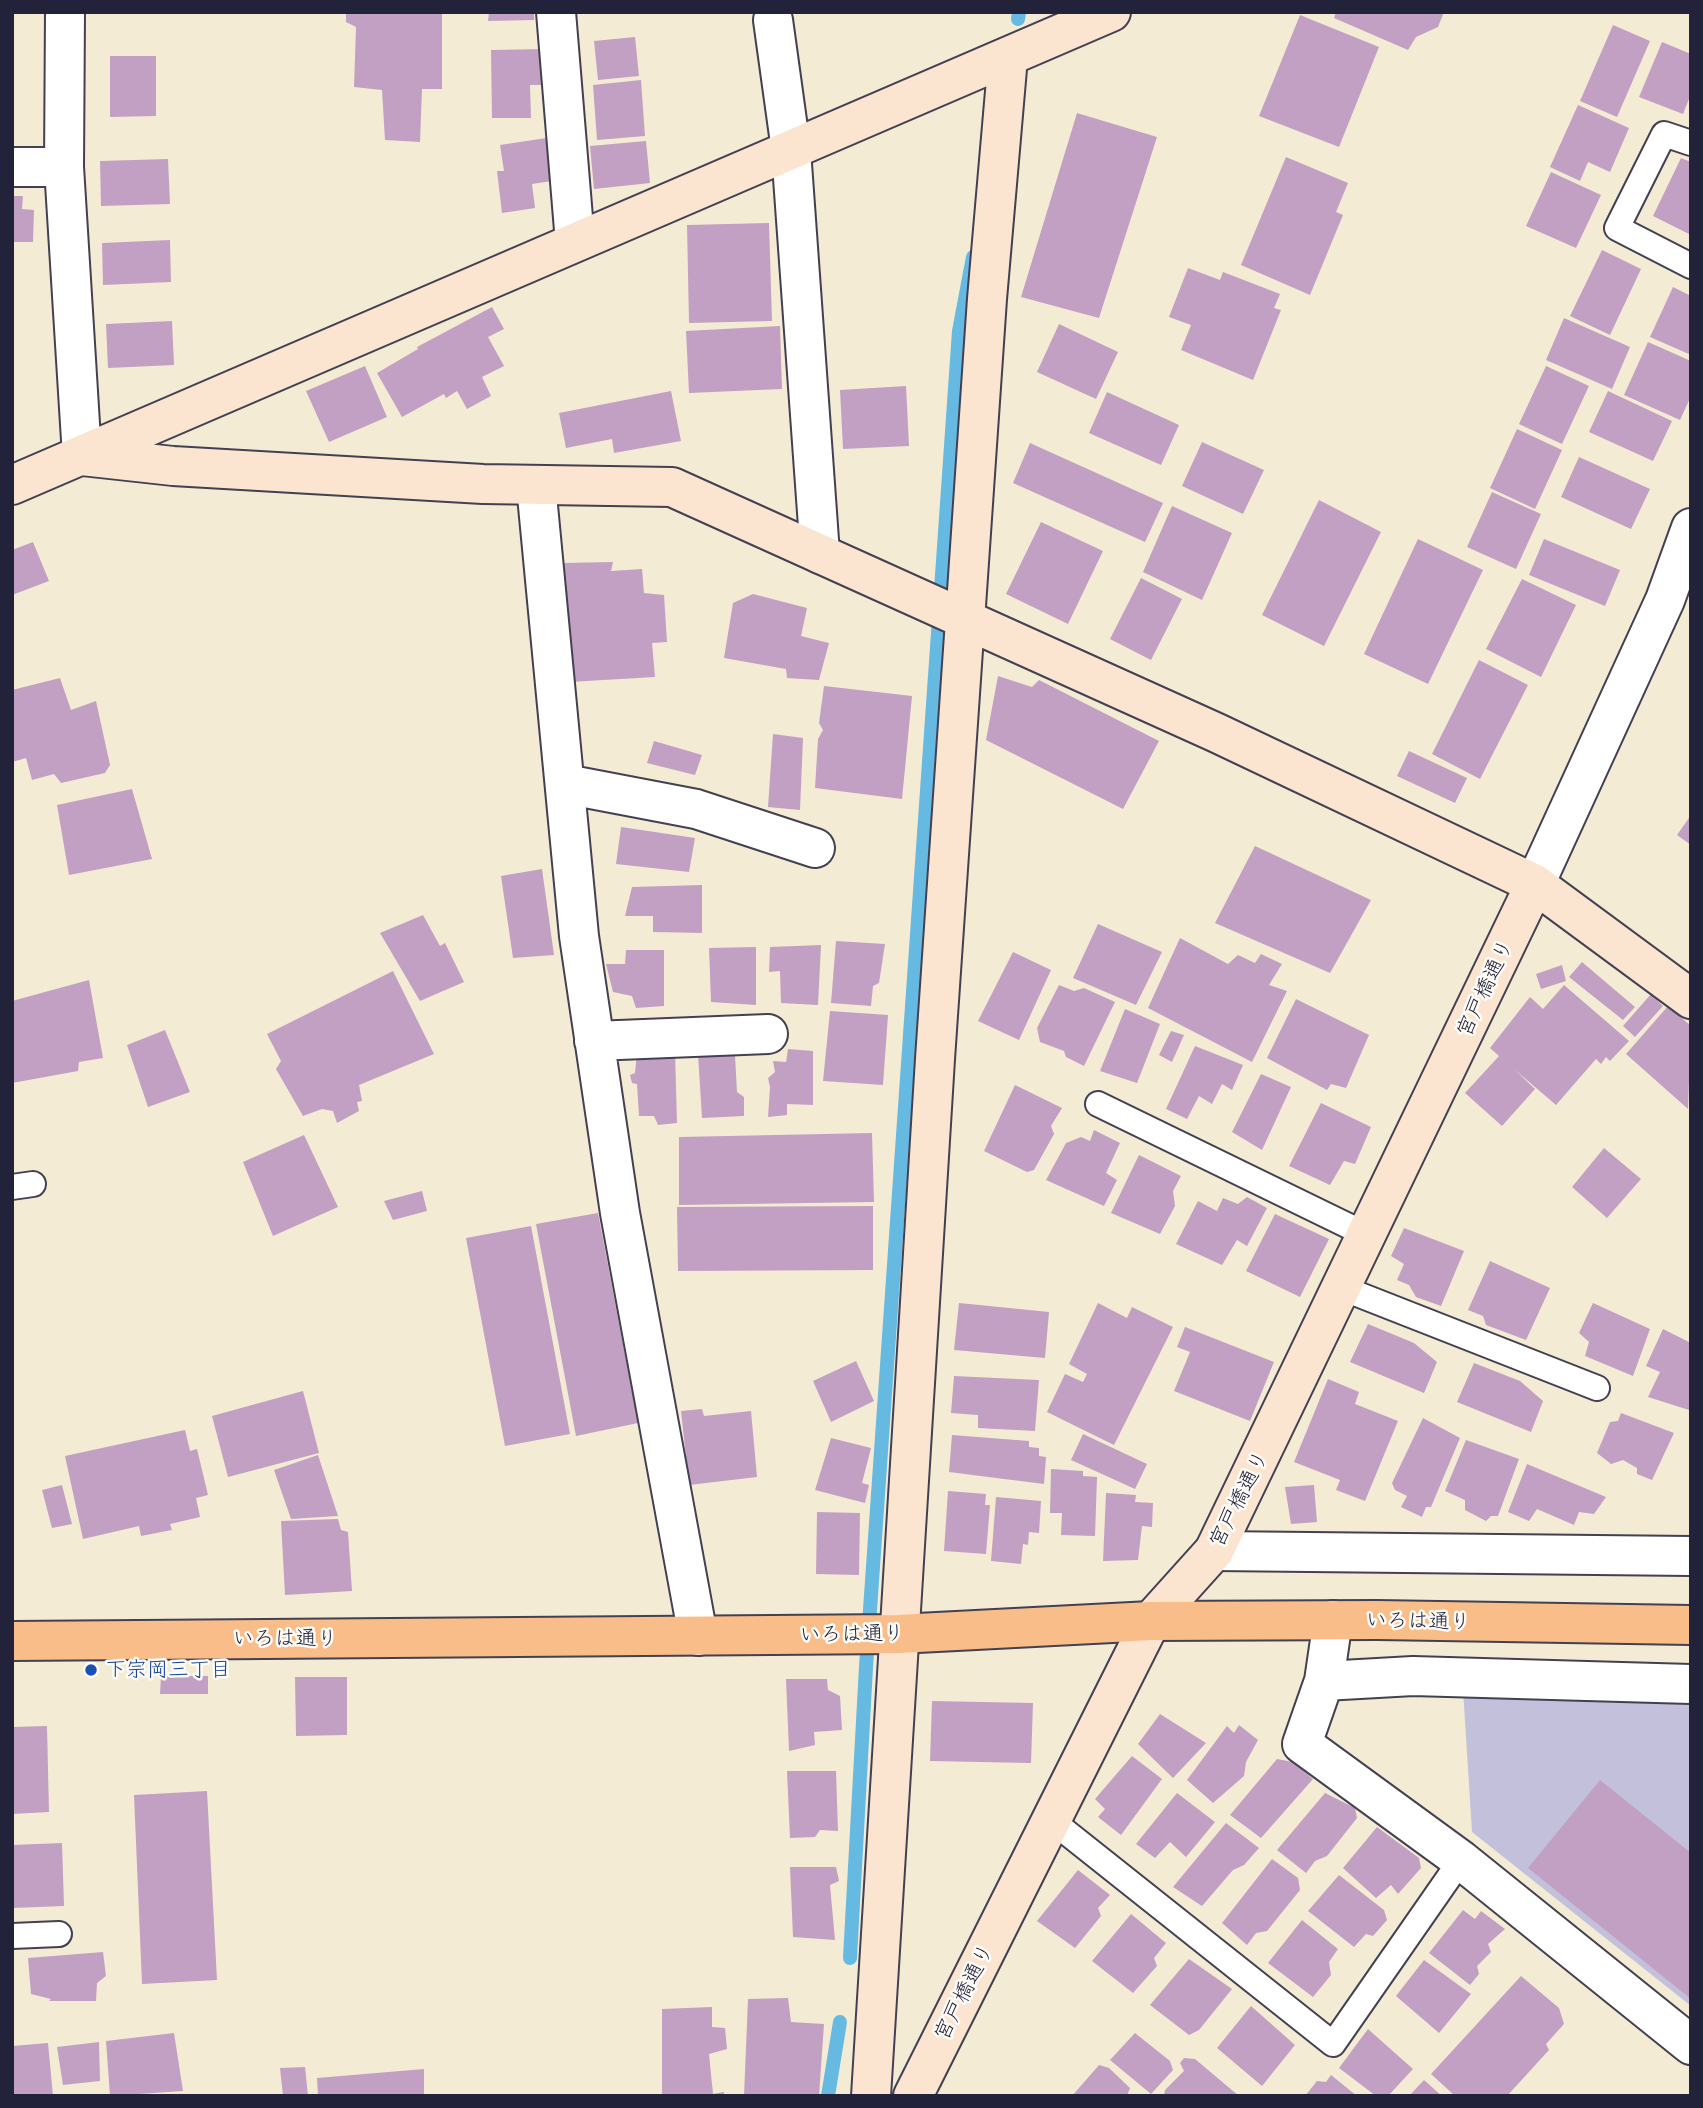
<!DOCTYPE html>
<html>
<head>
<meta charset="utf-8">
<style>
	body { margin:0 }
	#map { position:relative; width:1703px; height:2108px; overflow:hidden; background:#f4ebd5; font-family:Mali,sans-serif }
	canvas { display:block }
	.frame { position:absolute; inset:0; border:14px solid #22223b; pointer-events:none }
</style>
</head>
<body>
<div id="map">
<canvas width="1703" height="2108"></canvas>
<div class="frame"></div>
</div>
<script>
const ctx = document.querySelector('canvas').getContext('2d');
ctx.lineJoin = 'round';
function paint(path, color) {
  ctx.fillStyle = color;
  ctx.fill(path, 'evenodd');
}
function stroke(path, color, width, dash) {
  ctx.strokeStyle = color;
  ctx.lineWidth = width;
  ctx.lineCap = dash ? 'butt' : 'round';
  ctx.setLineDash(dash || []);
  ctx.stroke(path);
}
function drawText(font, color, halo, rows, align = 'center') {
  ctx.font = font + ' Mali,"Klee One",sans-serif';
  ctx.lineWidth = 5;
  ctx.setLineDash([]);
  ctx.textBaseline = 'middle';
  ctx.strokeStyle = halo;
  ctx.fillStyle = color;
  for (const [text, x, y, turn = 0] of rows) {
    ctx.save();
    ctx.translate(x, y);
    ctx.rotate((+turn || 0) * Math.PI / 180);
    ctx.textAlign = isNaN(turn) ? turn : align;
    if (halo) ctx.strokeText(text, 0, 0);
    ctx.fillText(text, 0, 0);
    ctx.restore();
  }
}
paint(new Path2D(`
	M1463 1689 1691 1698V2006L1472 1832Z`), '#c3c0db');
stroke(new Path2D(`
	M1018 19 1019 12
	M850 1958 866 1667 959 331 973 257
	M828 2096 840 2022`), '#66b9e1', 14);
paint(new Path2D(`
	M346 12H442V89H422L420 142 385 140 382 90 354 87 356 27 346 22Z
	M489 12H534V20L488 21Z
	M1336 12H1444L1438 27 1416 37 1408 50 1334 18Z
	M1300 15 1379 47 1339 147 1259 116Z
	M1613 25 1650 41 1617 117 1580 101Z
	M635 37 639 76 598 80 594 41Z
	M1662 42 1691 54V94L1683 114 1639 97Z
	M544 49 545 85H530L531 118H492L491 50Z
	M110 56H156V116L110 117Z
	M641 80 645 136 597 140 593 85Z
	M1578 105 1629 128 1610 172 1588 162 1580 181 1550 167Z
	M1077 113 1157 137 1099 318 1021 297Z
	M553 137 559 180 532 184 535 208 502 213 497 171H504L500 145Z
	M646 141 650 183 594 189 590 146Z
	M1286 157 1348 183 1336 212 1343 215 1310 295 1241 265Z
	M1681 158 1691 162V235L1653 216Z
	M168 159 170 204 101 206 100 161Z
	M1551 172 1601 195 1576 248 1526 226Z
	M12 196H23L22 209 34 210 33 242H12Z
	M769 223 772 321 689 323 687 225Z
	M170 240 171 282 103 285 102 243Z
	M1602 250 1641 269 1610 335 1570 316Z
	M1188 268 1220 280 1223 272 1280 294 1274 308 1281 310 1253 380 1181 350 1191 325 1169 317Z
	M1673 287 1691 296V355L1650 337Z
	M492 307 504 329 488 337 504 366 482 377 491 396 467 409 457 391 446 398 444 394 402 417 377 373 418 349 417 347Z
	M1564 318 1630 347 1612 389 1546 360Z
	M172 321 174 365 108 368 106 324Z
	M1059 324 1118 352 1096 399 1037 372Z
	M780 326 782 389 689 393 686 331Z
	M1648 342 1691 361V396L1680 420 1624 395Z
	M365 366 387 417 329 442 306 391Z
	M1546 366 1589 386 1562 444 1519 424Z
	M906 386 909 446 843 449 840 390Z
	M671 391 681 441 614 453 612 439 566 448 559 413Z
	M1608 391 1672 421 1653 461 1589 432Z
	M1107 392 1179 425 1161 465 1089 433Z
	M1517 429 1562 450 1535 509 1490 488Z
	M1202 442 1264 470 1243 514 1182 486Z
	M1030 443 1163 503 1145 542 1013 483Z
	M1579 457 1650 489 1631 529 1561 497Z
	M1492 492 1541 514 1516 569 1467 547Z
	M1319 500 1381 532 1324 646 1262 615Z
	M1172 506 1232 533 1202 600 1143 572Z
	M1041 522 1103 551 1068 624 1006 594Z
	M1418 539 1483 570 1428 684 1364 654Z
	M1544 539 1620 570 1605 606 1529 575Z
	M33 542 49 581 12 595V550Z
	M613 562 611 571 642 569 644 593 664 595 667 642 652 643 655 677 569 682 564 563Z
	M1141 578 1182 599 1151 660 1110 639Z
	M1522 579 1576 605 1541 677 1486 649Z
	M753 594 807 608 801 636 829 643 819 680 787 678 786 669 724 658 733 603Z
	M1479 660 1528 685 1480 779 1432 754Z
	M998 676 1032 687 1039 680 1159 741 1123 809 986 740Z
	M60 678 71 710 96 701 110 765 105 773 61 783 54 774 32 780 26 758 12 762V690Z
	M824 686 912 696 902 799 815 788 818 739 823 730 819 723Z
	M773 734 803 738 800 810 768 807Z
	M654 741 702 755 695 775 647 763Z
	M1409 751 1467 778 1455 803 1397 776Z
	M132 789 152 859 69 875 57 805Z
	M1691 815V845L1677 835Z
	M621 827 695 838 689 872 616 864Z
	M1255 846 1371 900 1330 973 1215 923Z
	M542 869 554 955 513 958 501 876Z
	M702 885V933L653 932V916H625L632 887Z
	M423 915 440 946 445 943 464 982 420 1001 380 933Z
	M1098 924 1162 952 1136 1005 1073 978Z
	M1180 938 1228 964 1238 955 1255 963 1261 954 1282 964 1269 985 1287 991 1252 1062 1148 1008Z
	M836 941 885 944 879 983 873 986 871 1006 831 1003Z
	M821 945 818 1005 781 1003 780 971 769 972 770 947Z
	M756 947V1005L711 1002 709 948Z
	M626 950H664V1006L636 1008 632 996 613 992 606 964H625Z
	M1013 952 1051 970 1019 1040 978 1021Z
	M1582 962 1635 1007 1623 1020 1569 977Z
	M1562 965 1566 981 1541 989 1536 974Z
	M393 971 434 1054 359 1085 362 1101 357 1102 359 1111 337 1123 333 1111 322 1109 303 1116 276 1069 281 1061 267 1034Z
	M89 980 103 1058 79 1062 78 1071 12 1083V1001Z
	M1059 985 1074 991 1084 988 1115 1002 1084 1066 1066 1057 1064 1051 1040 1042 1037 1028Z
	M1564 985 1629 1041 1610 1061 1606 1057 1601 1064 1596 1059 1556 1105 1514 1069 1535 1089 1502 1126 1465 1093 1499 1056 1490 1048 1530 997 1543 1009Z
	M1651 994 1663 1006 1635 1037 1623 1026Z
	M1296 999 1369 1035 1346 1088 1331 1084 1327 1090 1267 1058Z
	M1668 1006 1691 1026 1688 1109 1626 1054Z
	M1125 1009 1160 1024 1137 1083 1100 1071Z
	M830 1011 888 1015 883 1085 823 1081Z
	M165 1030 190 1092 148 1107 127 1045Z
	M1171 1031 1184 1035 1172 1062 1159 1055Z
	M1195 1046 1243 1065 1232 1090 1222 1084 1212 1104 1199 1096 1187 1119 1166 1109Z
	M788 1049 813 1051V1105L787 1104V1115L768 1117 770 1087 768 1078 775 1072 773 1061 786 1062Z
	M637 1052H675L677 1123 658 1125 654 1116H639L637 1084 632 1083 630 1075 635 1073Z
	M698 1054 735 1055 737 1092 744 1097V1116L702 1118Z
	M1261 1074 1291 1087 1262 1150 1232 1132Z
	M1015 1085 1062 1108 1051 1126 1054 1134 1034 1170 1027 1172 984 1151Z
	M1321 1103 1371 1127 1355 1164 1344 1161 1330 1185 1289 1166Z
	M1094 1130 1120 1143 1106 1173 1117 1180 1104 1206 1046 1180 1066 1143 1081 1137 1090 1141Z
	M872 1133 874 1202 679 1205V1137Z
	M304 1135 338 1207 273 1236 243 1162Z
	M1604 1148 1641 1179 1607 1218 1572 1187Z
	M1139 1155 1181 1176 1173 1191 1175 1206 1160 1234 1111 1213Z
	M422 1191 427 1211 393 1220 384 1201Z
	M1247 1197 1267 1208 1247 1246 1237 1240 1222 1265 1176 1244 1198 1201 1217 1211 1223 1198 1238 1204Z
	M873 1206V1270L678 1271 677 1207Z
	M598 1213 638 1423 576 1436 536 1224Z
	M1275 1214 1329 1239 1300 1297 1246 1271Z
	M531 1226 570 1434 505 1446 466 1238Z
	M1404 1228 1464 1251 1441 1306 1416 1297 1409 1285 1397 1280 1404 1264 1391 1256Z
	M1490 1261 1550 1288 1526 1340 1486 1325 1483 1316 1468 1310Z
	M959 1303 1049 1312 1045 1358 954 1350Z
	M1098 1303 1127 1318 1132 1307 1173 1327 1114 1445 1047 1412 1065 1374 1083 1382 1087 1374 1069 1364Z
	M1593 1303 1650 1329 1633 1376 1585 1356 1589 1342 1579 1333Z
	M1368 1324 1414 1343 1437 1362 1424 1393 1350 1362Z
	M1185 1327 1274 1362 1250 1421 1174 1391 1190 1352 1177 1347Z
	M1663 1329 1691 1343 1689 1410 1648 1397 1660 1372 1646 1366Z
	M856 1361 874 1401 831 1422 813 1381Z
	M1474 1363 1520 1381 1543 1401 1531 1432 1457 1402Z
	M954 1376 1039 1380 1035 1431 978 1428V1415L951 1413Z
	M1328 1379 1359 1392 1355 1404 1398 1421 1365 1501 1336 1490 1340 1480 1294 1462Z
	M303 1391 319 1453 228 1477 212 1416Z
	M702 1409 704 1416 751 1411 757 1477 689 1485 681 1411Z
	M1621 1413 1674 1433 1652 1480 1637 1474V1468L1623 1460 1611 1464 1597 1453 1610 1422 1618 1421Z
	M1423 1418 1460 1438 1431 1507H1426L1422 1517 1401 1507 1407 1496 1395 1490 1392 1483Z
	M185 1430 190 1451 197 1449 208 1495 196 1498 200 1517 170 1524 172 1530 141 1536 139 1526 83 1539 65 1456Z
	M1083 1434 1147 1464 1135 1489 1071 1460Z
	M952 1435 1029 1441V1447L1039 1448V1456L1046 1457 1044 1484 949 1472Z
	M831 1438 871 1448 862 1483 869 1485 865 1503 815 1490Z
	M1466 1440 1519 1459 1498 1516H1491L1486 1521 1465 1510V1500L1445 1491Z
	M318 1455 338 1516 291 1519 274 1470Z
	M1527 1464 1606 1497 1594 1514 1579 1512 1574 1525 1537 1509 1529 1521 1508 1512Z
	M1051 1469 1083 1471V1476L1097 1477 1095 1536 1061 1535 1062 1513H1050Z
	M62 1485 72 1524 52 1528 42 1490Z
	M1314 1485 1317 1522 1291 1524 1285 1487Z
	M948 1491 986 1494 985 1505H990L986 1554 944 1551Z
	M1106 1493 1136 1495 1135 1502 1153 1503 1152 1527 1142 1526 1138 1560 1103 1561Z
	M996 1497 1041 1501 1039 1533 1029 1532 1028 1545 1023 1544 1021 1564 991 1561Z
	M817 1512 860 1513 859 1575 816 1574Z
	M338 1519 341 1530 348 1532 352 1591 285 1595 281 1521Z
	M161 1676H208V1694H160Z
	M295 1677H347V1735L296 1736Z
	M786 1679H827L828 1690 840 1696 842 1730 814 1732 815 1745 789 1751Z
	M932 1701 1033 1703 1031 1763 930 1761Z
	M1160 1714 1206 1743 1173 1778 1138 1744Z
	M1239 1725 1258 1740 1246 1762 1244 1776 1213 1803 1187 1780 1227 1726 1234 1733Z
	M47 1726 49 1812 12 1814V1727Z
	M1132 1756 1162 1779 1121 1835 1098 1817 1105 1809 1095 1799Z
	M1277 1759 1293 1762 1313 1779 1261 1838 1230 1815Z
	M787 1771H836L838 1831 820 1830 815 1837 790 1838Z
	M1600 1780 1691 1853V1999L1528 1868Z
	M207 1791 217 1980 142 1984 134 1795Z
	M1177 1793 1215 1822 1186 1857 1170 1842 1155 1858 1136 1844Z
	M1325 1793 1355 1808 1357 1818 1327 1856 1315 1861 1306 1873 1277 1850Z
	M1226 1823 1259 1848 1244 1865 1233 1870 1202 1906 1173 1887Z
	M1377 1827 1419 1858 1421 1868 1398 1894 1391 1885 1376 1898 1343 1868Z
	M62 1843 64 1906 12 1908V1845Z
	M1272 1859 1298 1878 1300 1890 1267 1931 1256 1933 1247 1945 1222 1923Z
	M790 1867H836L839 1881 830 1885 835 1940 793 1937Z
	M1078 1870 1110 1895 1098 1908 1101 1916 1075 1948 1037 1921Z
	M1339 1875 1384 1910 1387 1920 1373 1936 1366 1934 1354 1947 1308 1911Z
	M1463 1910 1475 1919 1481 1911 1505 1929 1488 1944 1491 1952 1477 1966 1479 1974 1470 1985 1429 1953Z
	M1131 1914 1166 1943 1154 1958 1157 1966 1133 1993 1092 1961Z
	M1302 1920 1338 1949 1329 1962 1331 1975 1313 1997 1268 1963Z
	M103 1952 106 1976 97 1983 96 2001H49L51 1999 31 1994 28 1958Z
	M1189 1959 1232 1989 1199 2030 1189 2035 1150 2005Z
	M1424 1960 1471 1994 1439 2033 1396 1996Z
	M1521 1976 1559 2008 1564 2024 1546 2044 1549 2050 1507 2096H1455L1431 2074Z
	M788 1998 791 2022 824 2024 819 2096H744L748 1999Z
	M1251 2006 1295 2045 1262 2086 1217 2048Z
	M712 2007V2027L725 2028 727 2049 709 2054 713 2094 724 2092V2096H662V2009Z
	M1368 2029 1413 2069 1388 2096H1376L1339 2068Z
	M174 2033 183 2091 110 2096 106 2041Z
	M1135 2033 1170 2061 1173 2070 1151 2094 1110 2060Z
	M99 2042 100 2081 63 2085 57 2047Z
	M48 2043 53 2096H12V2046Z
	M1184 2058 1195 2059 1239 2096H1164L1165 2090 1184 2071 1180 2063Z
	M1099 2065 1109 2068 1130 2088 1127 2096H1072Z
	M305 2067 308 2096H283L280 2068Z
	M424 2069V2096H318L317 2078Z
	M1331 2075 1357 2096H1305L1317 2081 1326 2082Z
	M1424 2080 1442 2096H1409Z`), '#c2a0c3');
const lane = new Path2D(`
	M1691 143 1664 134 1617 228 1691 266
	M1098 1104 1367 1235
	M12 1187 33 1184
	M1342 1288 1597 1388
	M1051 1820 1333 2044 1461 1860
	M12 1936 59 1934`);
const street = new Path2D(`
	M556 12 575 242
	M773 20 791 150 820 554
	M12 167H64L82 456
	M64 167 65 12
	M536 485 579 936 620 1213 698 1636
	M565 784 696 809 815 848
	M1535 884 1665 600 1691 528
	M594 1041 768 1034
	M1214 1551 1691 1556
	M1333 1620 1324 1681 1413 1676 1691 1684
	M1324 1681 1302 1744 1461 1860 1691 2045`);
const secondary = new Path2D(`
	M82 456 173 466 483 484 672 487 1217 733 1535 884 1691 999
	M12 485 1111 12
	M871 2096 935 1059 987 299 1008 57
	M913 2096 1151 1621 1214 1551 1535 884`);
const primary = new Path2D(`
	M12 1641 898 1634 1151 1621 1377 1620 1691 1625`);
stroke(lane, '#424052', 28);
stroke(street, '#424052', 42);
stroke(secondary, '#424052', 42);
stroke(primary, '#424052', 42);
stroke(lane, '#fff', 24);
stroke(street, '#fff', 38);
stroke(secondary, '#fce5d0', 38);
stroke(primary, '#f8bd89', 38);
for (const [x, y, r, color] of [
	[91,1670,7,"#1a4fb4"]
]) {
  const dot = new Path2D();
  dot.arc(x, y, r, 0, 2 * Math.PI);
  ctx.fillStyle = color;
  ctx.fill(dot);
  stroke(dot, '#fdfcf7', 2.5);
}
drawText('21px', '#22223b', '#fdfcf7', [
	["宮戸橋通り",1485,988,-65],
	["宮戸橋通り",1239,1499,-63],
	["いろは通り",1418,1621,1],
	["いろは通り",852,1634,-1],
	["いろは通り",285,1639],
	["宮戸橋通り",964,1992,-63]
]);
drawText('21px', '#164399', '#fdfcf7', [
	["下宗岡三丁目",105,1670]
], 'left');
</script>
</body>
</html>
